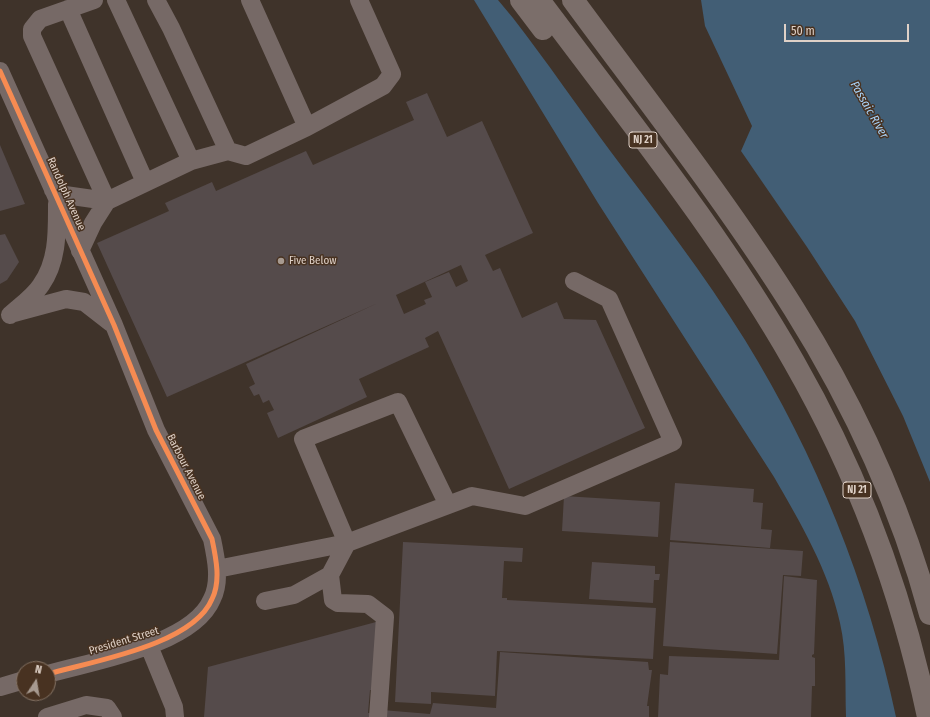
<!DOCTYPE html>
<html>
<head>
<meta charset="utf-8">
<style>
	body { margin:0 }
	#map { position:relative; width:930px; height:717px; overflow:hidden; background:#3f332a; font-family:"Fira Sans Condensed",sans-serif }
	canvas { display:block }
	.north { position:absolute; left:16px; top:661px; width:40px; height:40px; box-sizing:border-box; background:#483221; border:1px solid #847263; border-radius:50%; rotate:12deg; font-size:11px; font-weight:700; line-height:16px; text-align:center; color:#dfd1c7 }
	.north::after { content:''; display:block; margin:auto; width:14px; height:18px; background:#a79a90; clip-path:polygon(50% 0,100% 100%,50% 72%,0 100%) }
	.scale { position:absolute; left:784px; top:24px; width:125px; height:18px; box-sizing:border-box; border:2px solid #dfd1c7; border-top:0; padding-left:5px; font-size:12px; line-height:14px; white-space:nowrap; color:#dfd1c7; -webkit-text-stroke:3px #483221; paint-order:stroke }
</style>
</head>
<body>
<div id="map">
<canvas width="930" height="717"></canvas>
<div class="north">N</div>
<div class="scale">50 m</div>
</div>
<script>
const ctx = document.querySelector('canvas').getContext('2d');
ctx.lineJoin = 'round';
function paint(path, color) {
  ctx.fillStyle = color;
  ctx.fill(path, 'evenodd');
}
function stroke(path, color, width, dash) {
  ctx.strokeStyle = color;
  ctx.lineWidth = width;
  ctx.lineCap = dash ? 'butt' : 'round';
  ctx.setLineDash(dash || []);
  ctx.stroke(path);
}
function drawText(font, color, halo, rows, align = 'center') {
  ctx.font = font + ' "Fira Sans Condensed",sans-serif';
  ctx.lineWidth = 3;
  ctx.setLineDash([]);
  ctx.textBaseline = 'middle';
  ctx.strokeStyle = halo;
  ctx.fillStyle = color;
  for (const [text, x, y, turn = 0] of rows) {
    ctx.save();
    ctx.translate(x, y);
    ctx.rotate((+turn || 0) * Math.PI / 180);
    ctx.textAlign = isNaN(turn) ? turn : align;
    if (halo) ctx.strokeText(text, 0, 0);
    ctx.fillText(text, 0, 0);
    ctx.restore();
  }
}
paint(new Path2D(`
	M474 0H498L513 18C547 62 578 107 611 152 657 213 704 274 745 340 816 455 868 584 896 717H846C845 686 847 653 840 623 829 571 800 522 774 477L598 203Z
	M701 0H930V482L903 416 855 321 807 247 741 151 752 126 705 26Z`), '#425e75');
paint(new Path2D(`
	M427 93 447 137 482 121 533 233 485 255 493 271 500 268 522 318 557 302 564 319 596 320 645 428 509 489 438 331 425 338 429 347 359 379 367 397 278 438 267 413 274 410 269 400 263 403 259 394 254 396 249 387 255 384 246 364 378 303 167 397 97 243 169 211 165 203 212 182 216 191 306 151 313 165 414 120 406 102ZM461 265 468 281 456 287 449 272 425 282 432 297 424 300 426 304 404 314 396 295Z
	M0 145 25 204 0 211Z
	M5 234 19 262 7 280 0 284V235Z
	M675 483 754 489 753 502 763 503 761 529 772 530 770 548 670 540Z
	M564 496 660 502 658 537 562 531Z
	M403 542 523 548 522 562 504 561 502 598H507V600L656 608 653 659 497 651 495 696 431 692V704L395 702Z
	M670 542 803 551 801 576 783 575 777 654 663 646Z
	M592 562 655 566V574H660L659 580H654L653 603 589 599Z
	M784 576 817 580 814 654 812 655V657L815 658V686H812L811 717H658L660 674 668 675 669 656 779 660Z
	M376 622V691L370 690 368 713H374L373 717H204L208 667Z
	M500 652 648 662 649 670H652L647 706H649V717H381L382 710 430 714 433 703 496 708Z`), '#554b4b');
stroke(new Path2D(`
	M94 0 40 19 32 29V36L107 201 191 161
	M116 0 191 161 228 151 246 156 307 127 383 86 392 74 359 0
	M156 0 171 28 228 151
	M250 0 307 127
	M68 9 145 182
	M0 71 114 325 156 430 212 539C216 558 221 581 212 599 193 645 93 661 48 674
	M53 190 65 195 107 201 93 223 80 251
	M14 313 66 299 84 302 111 323
	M10 315C20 306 34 296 41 285 58 261 57 232 57 204
	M217 569 347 543 303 439 398 402 448 505
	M330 575 333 600 338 603 368 604 385 617 378 717
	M265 601 294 595 330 575 347 543 472 496 525 506 673 442 609 299 574 281
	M149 646 174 707 175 717
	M0 687 24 680
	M47 717 86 705 107 708 113 717`), '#766966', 18);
stroke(new Path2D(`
	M521 0 543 29
	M539 0C627 118 721 234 794 362 857 472 902 593 928 717
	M573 0C648 102 727 202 794 309 853 403 901 507 930 614`), '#7b6e6a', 22);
stroke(new Path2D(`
	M0 71 114 325 156 430 212 539C216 558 221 581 212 599 193 645 93 661 48 674`), '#f68b52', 5);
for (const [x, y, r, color] of [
	[281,261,4,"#a79a90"]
]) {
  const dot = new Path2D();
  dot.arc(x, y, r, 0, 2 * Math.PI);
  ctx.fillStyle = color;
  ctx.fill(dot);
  stroke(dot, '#483221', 1.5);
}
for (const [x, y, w] of [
	[643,140,28],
	[857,490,28]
]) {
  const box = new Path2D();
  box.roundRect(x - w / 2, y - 8, w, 16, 3);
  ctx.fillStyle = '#483221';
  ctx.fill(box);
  stroke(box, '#dfd1c7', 1);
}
drawText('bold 10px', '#dfd1c7', null, [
	["NJ 21",643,140],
	["NJ 21",857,490]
]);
drawText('11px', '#dfd1c7', '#483221', [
	["Randolph Avenue",66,194,66],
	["Barbour Avenue",186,467,63],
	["President Street",124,641,-17]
]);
drawText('11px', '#dfd1c7', '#483221', [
	["Five Below",289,261]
], 'left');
drawText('italic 12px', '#aad5fb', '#483221', [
	["Passaic River",869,110,60]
]);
</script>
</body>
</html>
